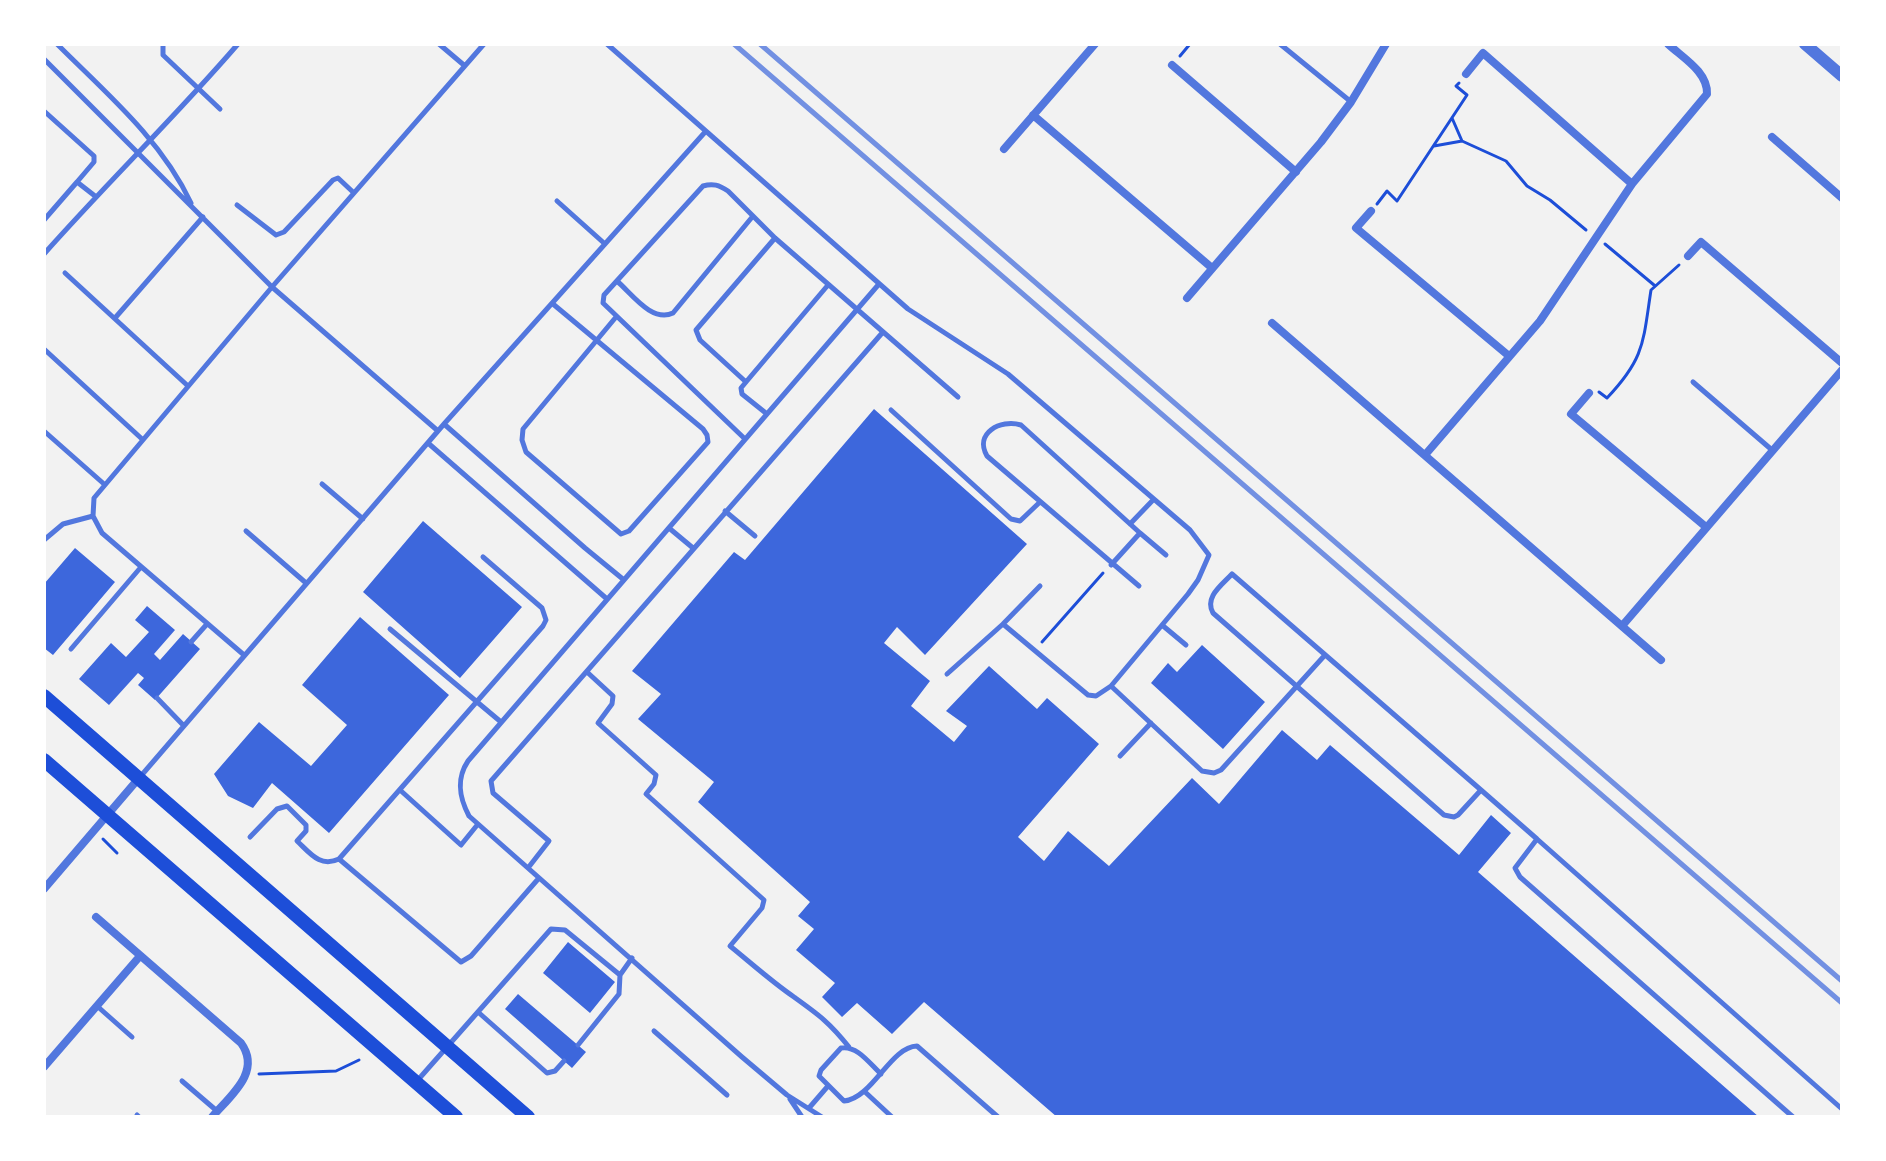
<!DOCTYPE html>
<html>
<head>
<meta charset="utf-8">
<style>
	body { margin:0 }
	#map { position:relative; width:1886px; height:1161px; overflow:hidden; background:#f2f2f2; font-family:"Space Grotesk",sans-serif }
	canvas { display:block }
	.frame { position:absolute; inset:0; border:46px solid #fff; pointer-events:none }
</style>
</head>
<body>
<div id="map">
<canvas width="1886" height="1161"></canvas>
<div class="frame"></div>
</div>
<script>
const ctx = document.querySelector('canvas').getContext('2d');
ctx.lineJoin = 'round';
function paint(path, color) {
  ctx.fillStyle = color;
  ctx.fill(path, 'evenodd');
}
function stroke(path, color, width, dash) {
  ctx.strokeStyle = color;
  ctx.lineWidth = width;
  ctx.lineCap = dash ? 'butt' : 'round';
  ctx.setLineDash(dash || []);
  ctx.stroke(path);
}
paint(new Path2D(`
	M874 409 1027 544 925 655 897 627 884 643 930 681 911 706 954 742 967 726 946 711 989 666 1037 709 1047 698 1099 744 1018 837 1044 861 1068 831 1109 866 1192 778 1219 804 1282 730 1317 760 1330 745 1459 855 1491 815 1511 833 1478 872 1759 1117H1057L924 1002 892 1034 857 1003 842 1017 822 997 835 983 796 950 814 929 798 916 810 902 698 802 714 782 638 719 661 694 632 671 734 552 745 560Z
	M423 521 522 607 460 678 363 592Z
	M75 548 115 582 53 655 44 648V584Z
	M147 606 175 630 154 654 160 660 183 634 200 649 155 700 138 685 144 678 138 673 109 705 79 679 111 643 126 657 149 632 135 620Z
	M360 617 449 695 329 833 272 783 253 808 228 796 214 774 259 722 311 766 347 725 302 685Z
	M1202 645 1265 702 1223 749 1151 683 1168 663 1177 672Z
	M568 942 615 982 590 1013 543 973Z
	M518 994 586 1052 572 1068 505 1009Z`), '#3d67dc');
stroke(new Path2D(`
	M1180 56 1190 44
	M1452 118 1462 141 1506 161 1527 186 1550 200 1586 230
	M1434 146 1462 141
	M1377 204 1387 191 1397 201 1467 95 1456 86 1459 83
	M1605 244 1654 285
	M1599 392 1607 398C1645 358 1643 342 1651 290L1679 265
	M1042 642 1103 573
	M103 839 117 853
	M259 1074 336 1071 359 1060`), '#1d4ed8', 3);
stroke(new Path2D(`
	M57 44C106 93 161 139 191 203
	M163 44V55L220 109
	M439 44 465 66
	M607 44 908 309 1008 374 1190 530 1209 555 1198 580 1188 594 1111 686
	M1280 44 1350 101
	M44 59 272 287 438 431
	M44 111 94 156V162L77 182
	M557 201 605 244
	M237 205 276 235 284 232 333 180 338 178 354 193
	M44 220 77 182 95 196
	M775 238 696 330 700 340 746 382 828 285
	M44 254C107 183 176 116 238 44
	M65 273 188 386
	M617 281C632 294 652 323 673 313L753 216
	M553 304 703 429 707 435 708 442 629 531 621 534 526 452 522 440 523 429 616 317
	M115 318 203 217
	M44 349 142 439
	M746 382 741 388 742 394 767 414
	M1693 382 1772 450
	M891 410 1011 519 1020 521 1040 502
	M444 424 585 548 624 580
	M44 431 104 484
	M745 439 603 303 604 295 703 186C713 183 719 185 728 191L775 238 958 397
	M428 443 607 599
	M322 484 363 519
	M725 511 755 536
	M1130 524 1154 499
	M669 528 693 548
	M246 531 306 583
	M1140 533 1166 555
	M44 540 63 524 93 516
	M1111 565 1140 533 1021 425C1000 419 974 433 987 456L1139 586
	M1232 574 1481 790 1458 815 1454 817 1444 815 1213 613C1204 597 1222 585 1232 574Z
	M1003 624 1040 586
	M1162 625 1186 645
	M390 629 501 722
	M191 642 207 624
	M71 649 141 567
	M244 655 102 533 93 516 94 498 272 287 484 44
	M587 672 613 696 612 704 598 723 656 775 654 784 646 794 764 900 762 908 730 946C751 963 772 982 794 997 819 1015 829 1022 849 1047
	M947 674 1003 624 1088 695 1096 696 1111 686 1202 771 1214 773 1221 770 1325 655
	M157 698 184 726
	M1120 756 1151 723
	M140 777 444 424 706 131
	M400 790 461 845 478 824
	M1481 790 1537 839
	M250 837 277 809 287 806 306 825V831L297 841C310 853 320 868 339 859L543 626 546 620 542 608 483 557
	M339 859 461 962 471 956 539 878
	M528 868 549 841 493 793 491 781 883 332
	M97 1006 132 1037
	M478 1012 547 1073 555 1071 564 1061
	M654 1031 727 1095
	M578 1045 619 994 620 975 632 958
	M881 1074C870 1064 857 1045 841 1048L821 1070 819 1076 844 1101C873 1098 890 1047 917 1046L998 1117
	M182 1081 217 1111
	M417 1081 551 929 565 930 620 975
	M864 1091 892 1117
	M790 1099 802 1117
	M809 1108 828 1086
	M137 1115 139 1117
	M822 1117 787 1095 742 1057 469 816C459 797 456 779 468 761L879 284
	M1793 1117 1520 877 1515 868 1537 839 1842 1109`), '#5277de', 5);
stroke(new Path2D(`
	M1172 65 1296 172
	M1466 74 1483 53 1632 184
	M1033 115 1212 268
	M1772 137 1842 198
	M1004 149 1095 44
	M1371 211 1356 228 1509 356
	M1688 256 1701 242 1842 363
	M1187 298 1321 142 1351 102 1386 44
	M1272 323 1661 660
	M1589 393 1571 414 1706 527
	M1425 455 1540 321 1632 184 1707 94C1708 72 1683 58 1668 44
	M1622 626 1842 370
	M44 889 139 778
	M96 917 241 1043C262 1072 230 1096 212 1117
	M44 1067 140 956`), '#5277de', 8);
stroke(new Path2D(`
	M1805 44 1842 76`), '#5277de', 12);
stroke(new Path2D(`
	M44 696 528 1117
	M44 760 456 1117`), '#1d4ed8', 14);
stroke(new Path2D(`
	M734 44 1842 1003
	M760 44 1842 981`), '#7290e2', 5);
</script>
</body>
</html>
